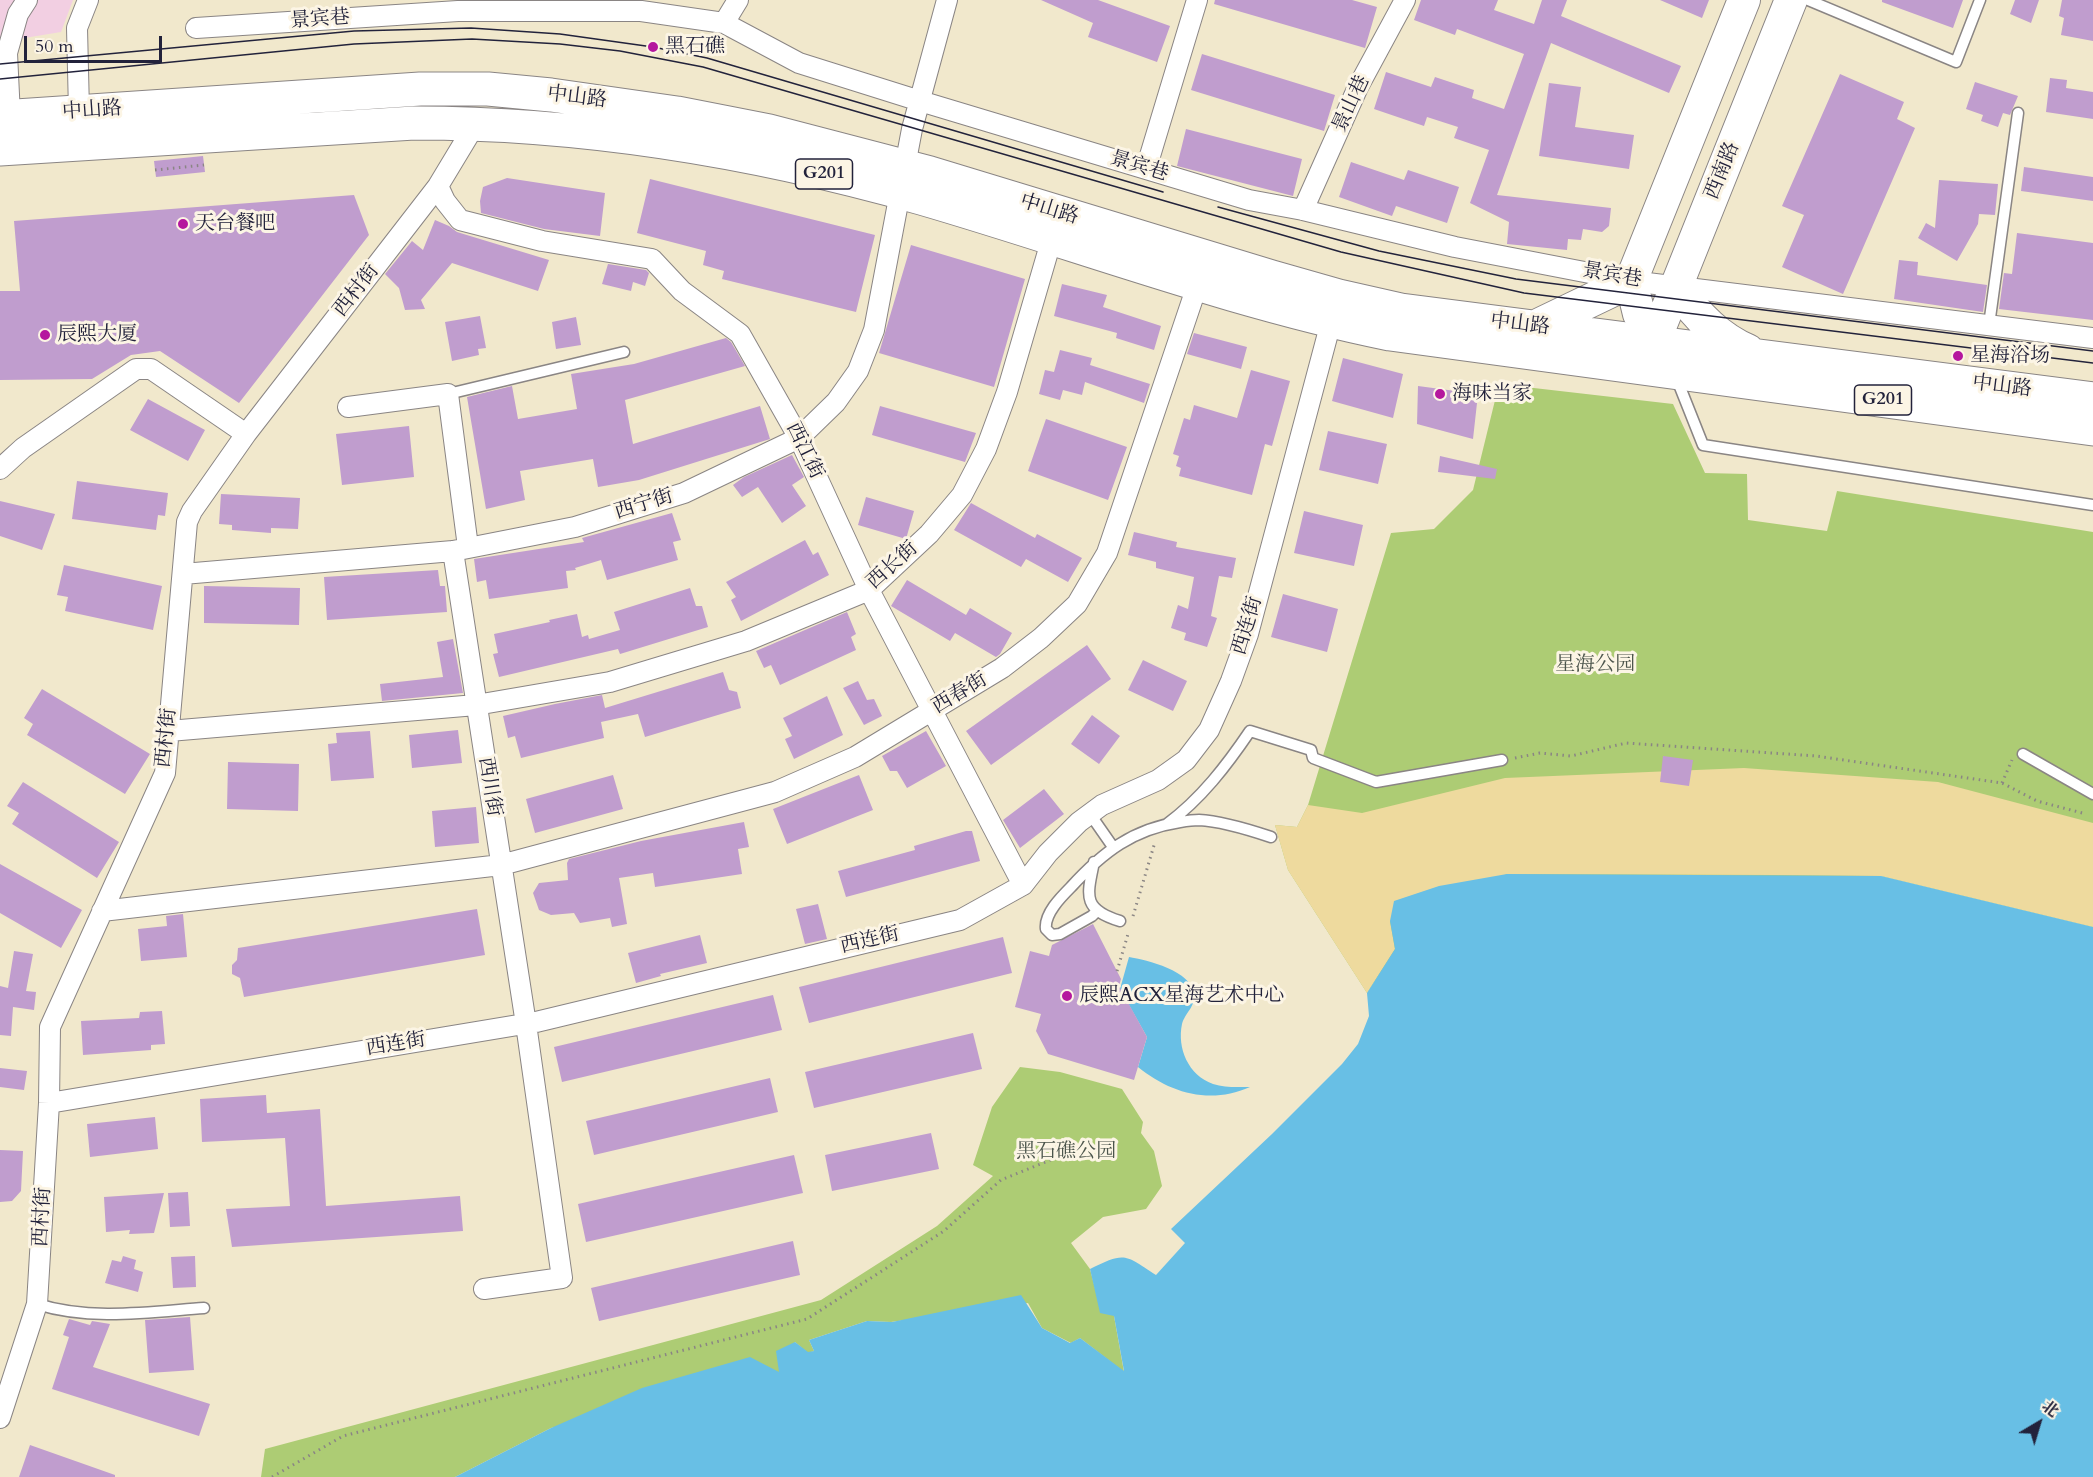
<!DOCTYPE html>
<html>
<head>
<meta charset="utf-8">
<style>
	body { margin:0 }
	#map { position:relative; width:2093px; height:1477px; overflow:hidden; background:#f1e8cc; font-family:Cardo,"Noto Serif SC",serif }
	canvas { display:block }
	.north { position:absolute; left:2009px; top:1393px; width:60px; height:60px; -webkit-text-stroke:4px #fcf5e5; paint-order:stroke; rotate:38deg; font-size:16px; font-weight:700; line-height:24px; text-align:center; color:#22223b }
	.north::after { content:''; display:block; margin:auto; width:21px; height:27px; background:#22223b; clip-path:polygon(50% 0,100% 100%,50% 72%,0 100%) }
	.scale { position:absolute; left:24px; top:36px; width:138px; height:27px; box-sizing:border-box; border:3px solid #22223b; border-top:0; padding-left:8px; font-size:18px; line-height:21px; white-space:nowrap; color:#22223b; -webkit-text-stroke:4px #fcf5e5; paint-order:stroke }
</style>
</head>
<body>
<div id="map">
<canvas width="2093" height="1477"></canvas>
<div class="north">北</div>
<div class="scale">50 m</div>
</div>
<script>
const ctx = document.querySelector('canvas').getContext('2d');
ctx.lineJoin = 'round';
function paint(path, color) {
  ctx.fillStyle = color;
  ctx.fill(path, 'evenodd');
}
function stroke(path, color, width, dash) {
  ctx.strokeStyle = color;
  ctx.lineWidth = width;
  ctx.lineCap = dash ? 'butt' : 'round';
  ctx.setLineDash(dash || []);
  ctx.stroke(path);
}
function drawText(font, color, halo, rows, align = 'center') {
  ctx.font = font + ' Cardo,"Noto Serif SC",serif';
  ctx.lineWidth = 6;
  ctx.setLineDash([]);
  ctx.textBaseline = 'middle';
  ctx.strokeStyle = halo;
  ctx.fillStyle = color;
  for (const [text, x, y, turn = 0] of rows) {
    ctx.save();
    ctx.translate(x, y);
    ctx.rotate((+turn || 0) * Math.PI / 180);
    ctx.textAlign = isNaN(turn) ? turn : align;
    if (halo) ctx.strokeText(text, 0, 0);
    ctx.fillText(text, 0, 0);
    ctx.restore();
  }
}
paint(new Path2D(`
	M0 0H73L61 32 0 42Z`), '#f2cfe2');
paint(new Path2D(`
	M1499 384 1673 404 1705 473 1747 474 1748 520 1827 531 1837 491 2093 532V927L1881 876 1439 886 1367 993 1288 870 1275 825 1297 827 1308 805 1391 533 1434 529 1473 490Z
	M1020 1067 1060 1072 1122 1089 1143 1122 1141 1133 1154 1151 1162 1186 1146 1209 1103 1217 1071 1243 1090 1269 1095 1288 1114 1316 1124 1372 1080 1338 1071 1343 1042 1328 1028 1303 891 1322 867 1321 809 1340 814 1351 808 1353 795 1342 779 1372 551 1428 455 1477H261L265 1449 821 1300 937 1226 993 1176 973 1165 992 1107Z`), '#adcc74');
paint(new Path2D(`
	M1744 768 1938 782 2093 823V927L1881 876 1773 875 1507 874 1390 921 1395 949 1367 993 1288 870 1275 825 1297 827 1308 805 1362 813 1505 778Z`), '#eeda9e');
paint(new Path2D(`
	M1507 874 1881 876 2093 927V1477H455L551 1428 642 1388 750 1357 779 1372 776 1351 795 1342 808 1352 814 1351 809 1340 867 1321 892 1322 1021 1295 1042 1328 1070 1343 1080 1338 1124 1371 1114 1316 1100 1313 1090 1269C1126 1251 1125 1255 1156 1275L1185 1243 1171 1229 1272 1134 1342 1064 1358 1044 1369 1016 1367 993 1395 949 1390 921 1394 901 1439 886Z
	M1129 957C1147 960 1192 971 1194 994 1196 1006 1185 1013 1182 1024 1177 1048 1188 1075 1213 1084 1225 1088 1237 1087 1250 1087 1210 1105 1170 1093 1138 1067L1147 1037 1120 989Z`), '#68bfe5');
paint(new Path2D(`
	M1041 0H1098L1170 26 1157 62 1088 37 1093 23Z
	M1215 0H1352L1377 7 1365 48 1214 4Z
	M1421 0H1498L1494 10 1534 24 1542 0H1567L1561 16 1681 66 1669 93 1551 43 1497 195 1611 208 1609 226 1602 232 1583 229 1581 240 1568 239 1567 250 1507 244 1509 222 1470 203 1489 150 1454 138 1458 127 1427 117 1424 126 1374 109 1386 72 1431 87 1435 77 1474 90 1472 98 1504 109 1524 54 1457 29 1455 35 1414 20Z
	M1660 0H1709L1702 18Z
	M1882 0H1963L1953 28 1882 2Z
	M2015 0H2039L2031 23 2010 14Z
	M2062 0H2093V41L2061 35 2064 18 2059 16Z
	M1202 54 1335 95 1324 131 1191 90Z
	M1840 74 1904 102 1897 119 1915 128 1843 294 1782 267 1804 215 1782 206Z
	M2050 78 2067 80 2066 88 2093 92V119L2046 112Z
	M1975 82 2018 96 2010 115 2003 113 1998 127 1981 121 1983 115 1966 109Z
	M1549 83 1581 87 1575 127 1634 135 1629 169 1539 156Z
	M1186 129 1302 159 1293 196 1177 166Z
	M203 156 205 172 156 177 154 161Z
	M1351 162 1404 180 1408 170 1459 187 1447 223 1396 206 1392 216 1339 197Z
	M2024 167 2093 177V201L2021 191Z
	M507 178 605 193 600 236 544 229 481 213 480 201 483 187Z
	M650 179 875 235 856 312 722 279 724 271 703 265 706 251 637 233Z
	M1939 180 1998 184 1995 215 1979 214 1978 224 1957 261 1918 238 1926 223 1935 228Z
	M354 195 369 235 239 403 160 351 131 355 92 379 0 380V291H20L14 221Z
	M435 220 449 226 457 232 549 260 538 291 452 263 421 300 425 309 405 310 399 288 385 274 412 241 423 250Z
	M2017 233 2093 243V320L1999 309 2004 273 2012 274Z
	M911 245 1025 279 994 387 879 353Z
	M1899 260 1918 262 1917 275 1987 285 1983 312 1894 299Z
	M608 264 646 270 649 273 645 286 633 282 631 291 602 284Z
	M1062 284 1107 295 1103 307 1161 326 1154 350 1116 338 1117 333 1054 316Z
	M480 316 486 348 478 349 479 355 452 361 445 322Z
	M576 317 581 345 556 349 552 322Z
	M1194 333 1247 347 1241 369 1187 354Z
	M726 338 731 342 745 366 625 400 633 444 760 406 770 439 639 480 598 487 593 459 520 471 525 500 486 509 467 397 512 386 518 419 577 409 571 374 634 364Z
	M1060 350 1092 358 1090 365 1150 384 1144 403 1085 382 1082 395 1063 390 1060 400 1039 394 1045 370 1054 372Z
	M1343 358 1403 374 1393 418 1332 401Z
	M1251 370 1290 381 1272 446 1265 444 1252 495 1179 476 1181 468 1176 466 1179 456 1173 454 1184 418 1190 420 1194 405 1237 418Z
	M1418 386 1478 394 1473 439 1417 424Z
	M148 399 205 430 188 461 130 430Z
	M880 406 976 433 965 462 872 435Z
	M1046 419 1127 447 1108 500 1028 471Z
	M409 426 414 477 342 485 336 434Z
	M1328 431 1387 444 1378 484 1319 470Z
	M792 455 804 477 792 485 806 506 782 523 758 487 742 497 733 485 744 477Z
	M1440 456 1497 469 1495 479 1438 472Z
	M77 481 168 493 165 516 158 515 156 530 72 519Z
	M221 494 300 498 298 529 271 528V533L232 530V525L219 524Z
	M866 497 914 511 906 539 858 525Z
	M0 501 55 514 42 550 0 536Z
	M971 503 1035 538 1037 534 1082 558 1068 582 1026 559 1021 567 954 530Z
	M1304 511 1363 525 1354 566 1294 553Z
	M672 513 681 540 673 542 678 560 607 580 601 560 575 568 576 570 566 571 568 588 489 599 486 580 477 582 474 559 584 542 582 538Z
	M1134 532 1177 542 1176 547 1236 558 1232 578 1219 576 1211 616 1217 618 1207 647 1184 640 1186 633 1171 628 1178 605 1188 609 1194 577 1156 568V562L1128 555Z
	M805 540 813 555 818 552 829 575 741 621 731 600 736 597 726 582Z
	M64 565 162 586 153 630 65 611 68 597 57 595Z
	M438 570 440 586H445L447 612 327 620 324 577Z
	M907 580 966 615 970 608 1012 633 1000 654 996 657 955 633 950 641 891 606Z
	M204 586 300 588 299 625 204 623Z
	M690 588 696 606H702L708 627 620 654 618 649 499 677 493 654 498 653 494 634 550 622 549 620 577 614 582 637 588 635 589 639 620 630 614 612Z
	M1283 594 1338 609 1327 652 1271 637Z
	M847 612 856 634 851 637 856 650 780 685 771 665 764 668 756 651Z
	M453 639 463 693 382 701 380 684 443 677 437 642Z
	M1087 645 1111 679 991 765 966 731Z
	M1143 660 1187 681 1173 711 1128 690Z
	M723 672 729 690 737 692 741 708 645 737 638 714 601 722 604 738 521 758 515 736 508 738 503 716 555 704 602 695 605 708Z
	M858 681 867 700 874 699 882 716 864 725 843 688Z
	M42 689 150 754 125 794 27 735 33 724 24 718Z
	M827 696 843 735 794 759 785 739 792 736 783 718Z
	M1092 715 1120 736 1099 764 1071 744Z
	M458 730 462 763 412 768 409 735Z
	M370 731 374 778 331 781 328 744 337 743 336 733Z
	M926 731 946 766 907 788 897 771H890L882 756Z
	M1663 756 1693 760 1689 786 1660 782Z
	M228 762 299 764 298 811 227 809Z
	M613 775 623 809 535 833 526 799Z
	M859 775 873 810 787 844 773 809Z
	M23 782 119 842 97 878 12 824 19 813 7 806Z
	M1044 789 1064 814 1020 848 1003 820Z
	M476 807 479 843 435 847 432 811Z
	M744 822 749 847 738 849 742 874 655 887 653 873 619 878 627 924 612 927 610 918 580 923 574 913 551 915 539 910 533 893 539 883 568 880 567 863 569 859 641 841Z
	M966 831H972L980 861 846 897 838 871 915 850 914 846Z
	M0 864 82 910 61 948 0 913Z
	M818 904 827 939 805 944 796 909Z
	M477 909 485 955 244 997 240 978 232 974V965L237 960 238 948Z
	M183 914 187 957 141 961 138 929 167 926 166 916Z
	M1093 924 1121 979 1119 986 1147 1037 1134 1080 1048 1054 1036 1031 1041 1014 1015 1007 1030 951 1049 956 1052 945Z
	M700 935 707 963 660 974 661 976 636 983 628 953Z
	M1003 937 1012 973 809 1023 799 987Z
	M14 951 33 954 26 991 36 992 34 1010 13 1007 11 1036 0 1035V986L8 988Z
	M773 995 782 1030 562 1082 554 1047Z
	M162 1011 165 1044 151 1045V1050L83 1055 81 1021 139 1018 140 1012Z
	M973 1033 982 1069 814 1108 805 1072Z
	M0 1068 27 1071 24 1090 0 1087Z
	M770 1078 778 1112 594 1155 586 1121Z
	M266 1095 267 1113 320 1109 326 1206 460 1196 463 1231 232 1247 226 1209 290 1206 285 1138 202 1142 200 1099Z
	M155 1117 158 1149 90 1157 87 1124Z
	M931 1133 939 1169 832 1191 825 1155Z
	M0 1150 23 1151 21 1191 12 1201 0 1202Z
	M794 1155 803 1193 586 1242 578 1204Z
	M188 1192 190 1226 170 1227 168 1193Z
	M164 1193 154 1233 129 1234 130 1230 106 1232 104 1197Z
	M793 1241 800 1275 599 1321 591 1288Z
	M123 1256 136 1260 134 1269 143 1272 138 1292 105 1283 112 1260 121 1262Z
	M195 1256 196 1287 173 1288 171 1257Z
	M190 1317 194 1370 149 1373 145 1320Z
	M69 1319 90 1325 92 1321 110 1324 93 1367 210 1404 199 1436 52 1389 69 1337 63 1335Z
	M30 1445 115 1475V1477H19Z`), '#c09dce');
const service = new Path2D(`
	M1808 0 1956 62 1980 0
	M1989 325 2018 113
	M1676 377 1703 445 2093 505
	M448 394 624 352
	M2023 754 2093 794
	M1090 814 1113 847
	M1167 824C1201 799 1227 765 1250 731L1311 750 1313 758 1376 782 1502 760
	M1094 862C1087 896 1082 909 1120 921
	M1096 912 1092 916 1060 934 1052 935 1046 929C1044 914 1061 897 1071 887 1103 852 1133 829 1180 822 1186 821 1193 820 1199 820 1221 821 1250 830 1271 837
	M37 1304C90 1321 150 1312 204 1308`);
const minor = new Path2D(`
	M724 23 738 0
	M196 28 458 11H641L724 23 799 63 920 101 1249 200 1303 210 1455 247 1631 281 2093 338
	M79 111 77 28 88 0
	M10 116 7 53 18 14 27 0
	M1146 169 1197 0
	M438 186 445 201 460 220 542 241 652 259 682 291 740 334 799 438 869 590 1023 885
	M1303 210 1358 87 1405 0
	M348 407 448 394 468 547
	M0 469 23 448 136 369H151L246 434
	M453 551 526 1024 562 1278 484 1289
	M183 574 453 551 575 527 684 493 799 438 836 402 858 371 874 330 912 129 947 0
	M169 731 476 705 610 682 746 641 869 590 929 534 962 495 986 449 1007 392 1052 238
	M102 911 501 865 775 792 855 757 1002 668 1041 638 1077 604 1107 553 1198 283
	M49 1103 536 1022 960 920 1023 885 1048 853 1079 822 1102 805 1158 780 1186 760 1209 730 1231 681 1248 634 1331 322
	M0 1418 37 1304 49 1103 50 1027 165 773 187 522 192 511 246 434 438 186 476 123`);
const primary = new Path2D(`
	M1646 354 1654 342 1791 0
	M1667 361 1639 314 1631 281 1744 0`);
const trunk = new Path2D(`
	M0 117 420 89H488L551 95 677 113 769 131 930 173 1272 277 1339 296 1401 310 2093 399
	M0 149 414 123C584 123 758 152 921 198 1076 243 1232 302 1390 334L2093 429
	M1676 286C1694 313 1717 338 1748 351
	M1535 327 1631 281`);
stroke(service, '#8a8584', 13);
stroke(minor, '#8a8584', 22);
stroke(primary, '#8a8584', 34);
stroke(trunk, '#8a8584', 35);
stroke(new Path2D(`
	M155 170 204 165
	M1515 758 1540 753 1571 756 1626 743 1816 756 2002 783 2037 801 2086 814
	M2002 783 2012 760
	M1133 916 1155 842
	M1117 971 1128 934
	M272 1477 343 1436 807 1319 944 1231 1001 1180 1058 1157`), '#8a8584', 3, [1.5, 4.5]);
stroke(service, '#fff', 10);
stroke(minor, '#fff', 20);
stroke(primary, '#fff', 32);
stroke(trunk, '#fff', 33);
stroke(new Path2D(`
	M0 64 354 31 471 28 560 34 653 47 707 58 1163 192
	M0 79 354 44 472 39 560 44 620 51 703 67 1341 252 1524 293 2093 363
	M1218 207 1379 251 1516 279 2093 351`), '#22223b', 1.5);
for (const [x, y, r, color] of [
	[653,47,6,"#b5179e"],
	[183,224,6,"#b5179e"],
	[45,335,6,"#b5179e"],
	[1958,356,6,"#b5179e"],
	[1440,394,6,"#b5179e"],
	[1067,996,6,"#b5179e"]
]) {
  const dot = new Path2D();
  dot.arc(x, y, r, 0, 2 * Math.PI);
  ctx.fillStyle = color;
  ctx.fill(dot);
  stroke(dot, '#fcf5e5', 2);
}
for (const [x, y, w] of [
	[824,174,57],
	[1883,400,57]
]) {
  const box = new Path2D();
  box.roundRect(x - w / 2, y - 15, w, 30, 4.5);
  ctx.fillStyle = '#fcf5e5';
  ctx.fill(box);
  stroke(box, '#22223b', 1.5);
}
drawText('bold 18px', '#22223b', null, [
	["G201",824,174],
	["G201",1883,400]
]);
drawText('20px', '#22223b', '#fcf5e5', [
	["景宾巷",320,20,-4],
	["中山路",577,98,7],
	["景山巷",1352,104,-65],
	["中山路",92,111,-4],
	["景宾巷",1139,167,17],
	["西南路",1723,171,-68],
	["中山路",1049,210,17],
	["景宾巷",1612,276,10],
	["西村街",357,291,-52],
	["中山路",1520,325,7],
	["中山路",2002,387,7],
	["西江街",804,451,64],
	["西宁街",644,505,-17],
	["西长街",893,566,-42],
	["西连街",1248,626,-73],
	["西春街",960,694,-31],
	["西村街",167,738,-84],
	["西川街",489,787,81],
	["西连街",870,941,-13],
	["西连街",396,1045,-9],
	["西村街",43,1217,-87]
]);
drawText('20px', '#22223b', '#fcf5e5', [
	["黑石礁",665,47],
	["天台餐吧",195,224],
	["辰熙大厦",57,335],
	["星海浴场",1970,356],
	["海味当家",1452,394],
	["辰熙ACX星海艺术中心",1079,996]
], 'left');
drawText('20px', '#4c554c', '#fcf5e5', [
	["星海公园",1595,665],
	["黑石礁公园",1066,1152]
]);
</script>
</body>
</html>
